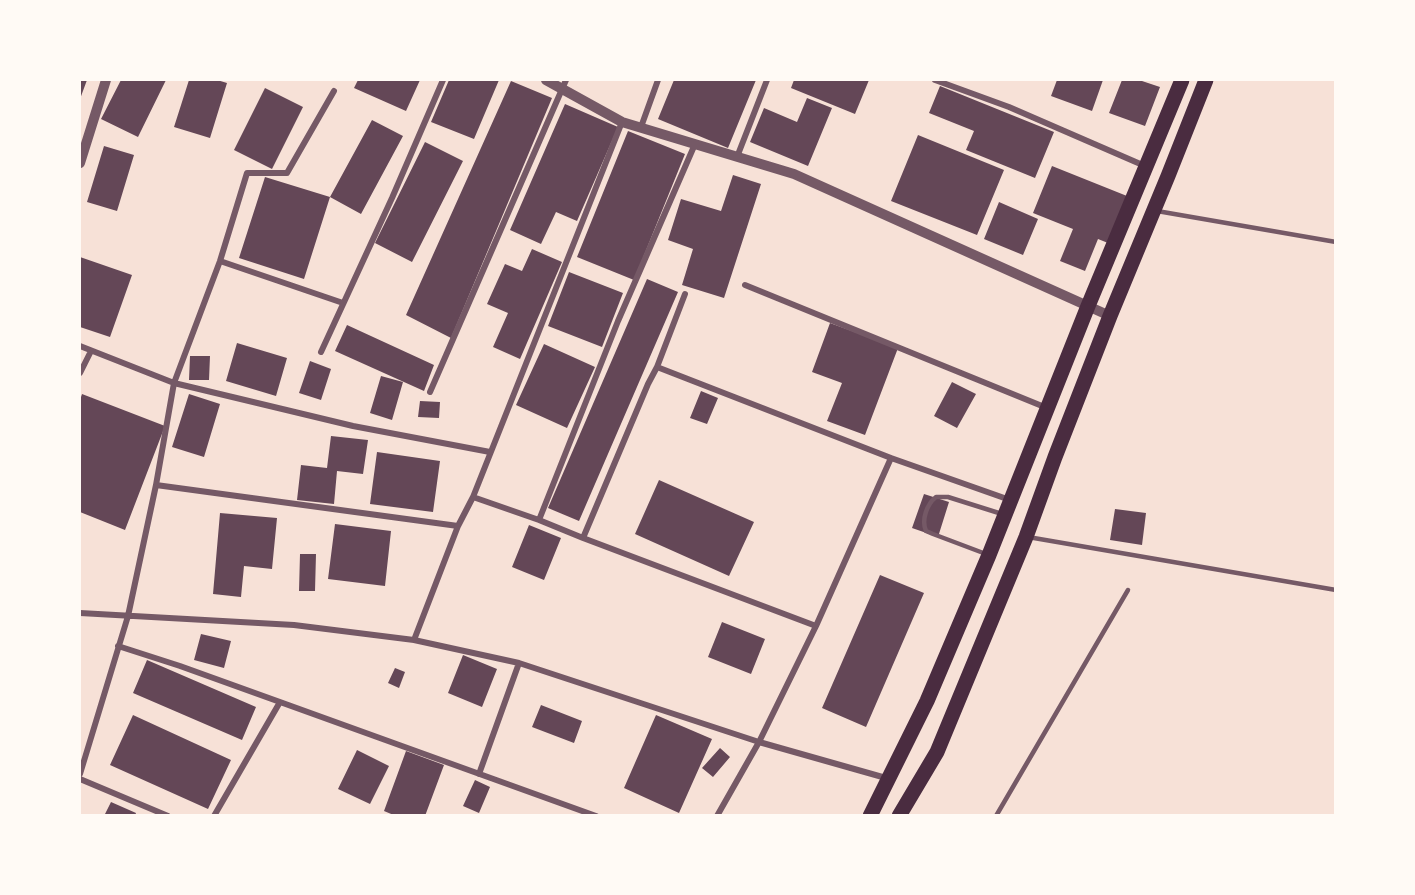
<!DOCTYPE html>
<html>
<head>
<meta charset="utf-8">
<style>
	body { margin:0 }
	#map { position:relative; width:1415px; height:895px; overflow:hidden; background:#f7e1d7; font-family:Roboto,sans-serif }
	canvas { display:block }
	.frame { position:absolute; inset:0; border:81px solid #fffaf5; pointer-events:none }
</style>
</head>
<body>
<div id="map">
<canvas width="1415" height="895"></canvas>
<div class="frame"></div>
</div>
<script>
const ctx = document.querySelector('canvas').getContext('2d');
ctx.lineJoin = 'round';
function paint(path, color) {
  ctx.fillStyle = color;
  ctx.fill(path, 'evenodd');
}
function stroke(path, color, width, dash) {
  ctx.strokeStyle = color;
  ctx.lineWidth = width;
  ctx.lineCap = dash ? 'butt' : 'round';
  ctx.setLineDash(dash || []);
  ctx.stroke(path);
}
paint(new Path2D(`
	M80 80H87L80 99Z
	M121 80H166L138 137 101 119Z
	M189 80H217L227 83 210 138 174 127Z
	M358 80H420L406 111 354 88Z
	M449 80H499L474 139 431 122Z
	M674 80H756L728 148 658 119Z
	M794 80H869L855 114 791 88Z
	M1057 80H1103L1092 111 1051 96Z
	M1122 80H1139L1160 87 1145 126 1109 113Z
	M511 81 552 98 451 338 406 315Z
	M940 86 1054 132 1035 178 966 150 974 131 929 113Z
	M265 88 303 107 272 169 234 150Z
	M807 98 832 108 808 166 750 142 764 108 797 122Z
	M565 104 618 127 577 221 556 212 541 244 510 230Z
	M372 120 403 136 361 214 330 197Z
	M628 131 685 154 634 280 577 257Z
	M918 135 1004 170 977 235 891 201Z
	M425 142 463 161 412 262 375 243Z
	M104 146 134 155 117 211 87 202Z
	M1052 166 1127 196 1108 243 1098 239 1085 271 1060 261 1073 229 1033 213Z
	M733 175 761 184 724 298 682 285 693 249 668 240 681 199 721 211Z
	M265 177 330 197 304 279 239 258Z
	M999 202 1038 219 1023 255 984 239Z
	M532 249 562 262 520 359 493 347 508 313 487 304 505 264 522 271Z
	M80 257 132 275 110 337 80 327Z
	M569 272 623 293 602 347 548 326Z
	M647 279 678 292 579 521 548 508Z
	M830 323 898 348 865 435 827 421 842 383 812 372Z
	M347 325 434 365 424 391 335 351Z
	M237 343 287 358 276 396 226 381Z
	M544 344 595 367 567 428 516 405Z
	M190 356H210L209 380H189Z
	M310 361 331 369 321 400 299 393Z
	M381 376 403 382 392 420 370 413Z
	M952 382 976 394 957 428 934 416Z
	M701 391 718 398 707 424 690 418Z
	M82 394 165 426 125 530 80 512V400Z
	M189 394 220 404 204 457 172 447Z
	M420 401 440 402 439 418 418 417Z
	M331 436 368 440 363 474 337 471 334 504 297 500 301 465 327 468Z
	M377 452 440 461 433 512 370 504Z
	M659 480 754 522 729 576 635 534Z
	M924 494 949 502 938 537 912 528Z
	M1115 509 1146 513 1142 545 1110 540Z
	M220 513 277 518 272 569 244 566 241 597 213 594Z
	M335 524 391 531 385 586 328 579Z
	M529 525 561 538 544 580 512 567Z
	M300 554H316L315 591H299Z
	M880 575 924 593 866 727 822 708Z
	M722 622 765 639 751 674 708 657Z
	M201 634 231 641 224 668 194 660Z
	M463 655 497 669 482 707 448 693Z
	M147 660 256 707 242 740 133 693Z
	M395 668 405 672 399 688 388 683Z
	M541 705 582 721 574 743 532 727Z
	M133 715 231 760 208 809 110 765Z
	M656 715 712 739 679 813 624 788Z
	M720 748 730 757 713 777 702 768Z
	M357 750 389 766 370 804 338 789Z
	M406 751 444 765 425 816H396L384 811Z
	M475 780 490 787 479 813 463 806Z
	M111 802 136 813 135 816H104Z`), '#644757');
stroke(new Path2D(`
	M1157 211 1336 242
	M1028 537 1336 590
	M986 554 933 534 926 531C921 520 927 504 936 497H948L1002 514
	M996 816 1128 590`), '#755966', 4.5);
stroke(new Path2D(`
	M935 80 1009 107 1145 166
	M334 91 287 173H247L220 261 174 383 353 426 490 452
	M641 127 658 80
	M737 157 767 80
	M220 261 343 303
	M745 285 1047 408
	M80 346 174 383 156 485 128 616 80 774
	M321 352 392 198 443 80
	M657 367 685 294
	M80 373 91 351
	M430 392 566 80
	M156 485 458 526 473 497 539 520 583 538 816 626
	M473 497 622 122
	M539 520 618 321 695 144
	M583 538 648 384 657 367 891 458
	M80 613 294 625 414 640 519 663 759 742 717 816
	M414 640 458 526
	M118 646 180 666 280 702 214 816
	M280 702 596 816
	M479 774 519 663
	M886 778 759 742 816 626 891 458 1010 500
	M80 779 168 816`), '#755966', 6);
stroke(new Path2D(`
	M546 80 622 122 794 174 1110 316
	M80 163 106 80`), '#755966', 10);
stroke(new Path2D(`
	M870 816 927 701 989 555 1088 306 1182 80
	M899 816 937 752 1026 537 1055 457 1110 316 1168 176 1206 80`), '#4a2c40', 15);
</script>
</body>
</html>
